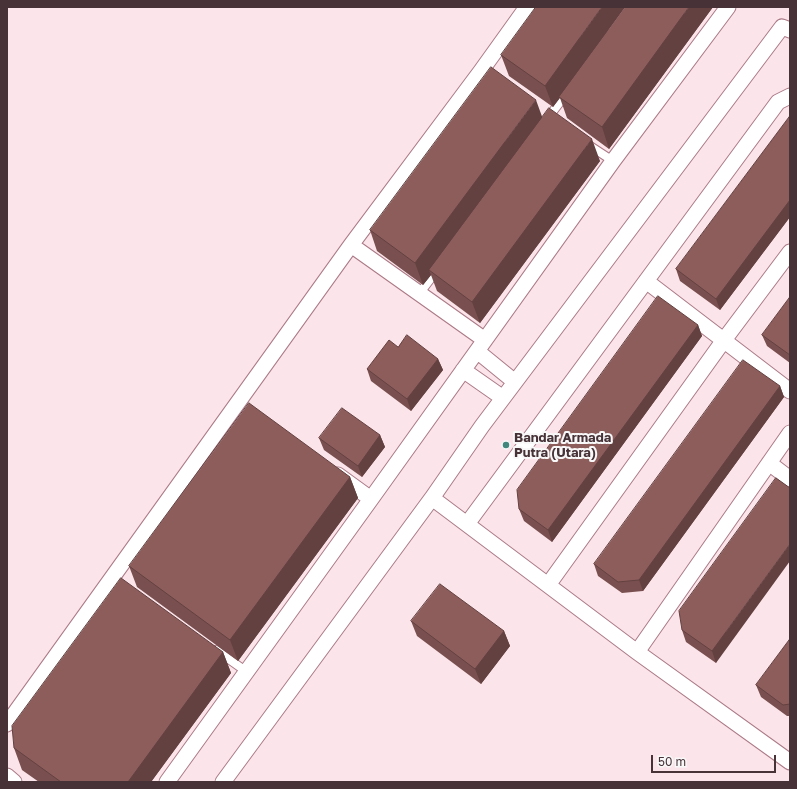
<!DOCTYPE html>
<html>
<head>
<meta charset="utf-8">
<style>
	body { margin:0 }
	#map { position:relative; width:797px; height:789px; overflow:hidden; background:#fbe4ea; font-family:"Golos Text",sans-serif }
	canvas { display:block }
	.frame { position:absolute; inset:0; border:8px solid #473238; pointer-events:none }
	.scale { position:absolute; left:651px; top:755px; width:125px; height:18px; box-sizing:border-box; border:2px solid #473238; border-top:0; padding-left:5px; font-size:12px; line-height:14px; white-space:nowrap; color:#473238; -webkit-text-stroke:3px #f8f8f8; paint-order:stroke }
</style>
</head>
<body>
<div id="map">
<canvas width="797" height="789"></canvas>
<div class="frame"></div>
<div class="scale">50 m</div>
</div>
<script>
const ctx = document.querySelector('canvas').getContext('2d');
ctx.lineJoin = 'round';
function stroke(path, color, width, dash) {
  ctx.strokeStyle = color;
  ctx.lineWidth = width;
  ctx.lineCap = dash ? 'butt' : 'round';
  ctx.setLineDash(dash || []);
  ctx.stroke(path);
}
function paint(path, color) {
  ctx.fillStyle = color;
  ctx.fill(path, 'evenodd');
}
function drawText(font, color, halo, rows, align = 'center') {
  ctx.font = font + ' "Golos Text",sans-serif';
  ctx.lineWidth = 4;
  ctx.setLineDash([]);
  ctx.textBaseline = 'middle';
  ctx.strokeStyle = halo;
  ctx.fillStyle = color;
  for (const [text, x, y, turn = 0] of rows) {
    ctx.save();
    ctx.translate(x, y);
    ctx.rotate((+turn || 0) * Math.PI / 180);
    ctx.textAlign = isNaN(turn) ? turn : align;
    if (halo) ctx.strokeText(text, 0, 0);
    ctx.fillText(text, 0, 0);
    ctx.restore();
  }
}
const service = new Path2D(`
	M547 119 567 93
	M587 144 613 161
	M419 294 438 269
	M216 650 247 672`);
const minor = new Path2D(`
	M351 245 485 340
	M646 281 790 391
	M477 351 515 382
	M463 370 503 398
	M769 463 790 479
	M338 475 371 499
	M432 498 637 652 790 762
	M467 524 778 102 790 96
	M548 585 724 340 790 252
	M637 652 790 433
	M7 724 351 245 481 71 527 7
	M7 776 14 782
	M167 782 371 499 613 161 728 7
	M223 782 432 498 482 426 782 27 790 30`);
stroke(service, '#ab7a87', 10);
stroke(minor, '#ab7a87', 17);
stroke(service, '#fff', 8);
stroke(minor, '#fff', 15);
paint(new Path2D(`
	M713 7 609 149 567 118 560 98 553 107 509 76 501 55Z
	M790 116V217L720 310 680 281 676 269Z
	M542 117 600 161 480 323 437 291 431 275 423 285 377 251 370 230Z
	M790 297V363L767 346 762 335Z
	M698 325 702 336 552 542 524 521 519 509Z
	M438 359 443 370 411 411 371 381 367 369Z
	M780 386 784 397 643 591 622 593 598 576 594 564Z
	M380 435 385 447 362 477 324 450 319 438Z
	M350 477 358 498 238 661 137 587 129 566Z
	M776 478 716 663 686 642 682 630Z
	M411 621 504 631 510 646 481 684 417 636Z
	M790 639V716H787L761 697 756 685Z
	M223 652 231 673 151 782H39L22 770 14 748Z`), '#79504f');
paint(new Path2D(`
	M602 7H625L553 107 545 86Z
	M689 7H713L609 149 602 127Z
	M536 100 544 122 429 270 431 275 423 285 415 263Z
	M592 139 600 161 480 323 472 302Z
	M790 200V217L720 310 716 299Z
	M698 325 702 336 552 542 548 530Z
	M438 359 443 370 411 411 407 399Z
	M780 386 784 397 643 591 639 580Z
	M380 435 385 447 362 477 358 466Z
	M350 477 358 498 238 661 230 640Z
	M790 544V561L716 663 712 651Z
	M504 631 510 646 481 684 475 669Z
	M223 652 231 673 151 782H128Z`), '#634140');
const building = new Path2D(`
	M536 7H602L545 86 501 55Z
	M625 7H689L602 127 559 97Z
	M491 67 536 100 415 263 370 230Z
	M549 108 592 139 472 302 429 270Z
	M790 116V200L716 299 676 269Z
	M658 296 698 325 548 530 519 509 517 490Z
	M790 297V355L762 335Z
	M407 335 438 359 407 399 367 369 389 340 398 347Z
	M743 360 780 386 639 580 618 582 594 564Z
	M249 403 350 477 230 640 129 566Z
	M342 408 380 435 358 466 319 438Z
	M776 478 790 488V544L712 651 682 630 679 611Z
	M121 578 223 652 128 782H61L14 748 12 726Z
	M440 584 504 631 475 669 411 621Z
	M790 639V704L783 705 756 685Z`);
paint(building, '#8d5d5c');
stroke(building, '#634140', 1);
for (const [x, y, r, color] of [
	[506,445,4,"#42877b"]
]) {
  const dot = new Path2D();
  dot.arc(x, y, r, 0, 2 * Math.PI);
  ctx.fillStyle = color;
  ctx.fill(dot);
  stroke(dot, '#f8f8f8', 1.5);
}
drawText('bold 13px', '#473238', '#f8f8f8', [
	["Bandar Armada",514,438],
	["Putra (Utara)",514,453]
], 'left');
</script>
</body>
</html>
